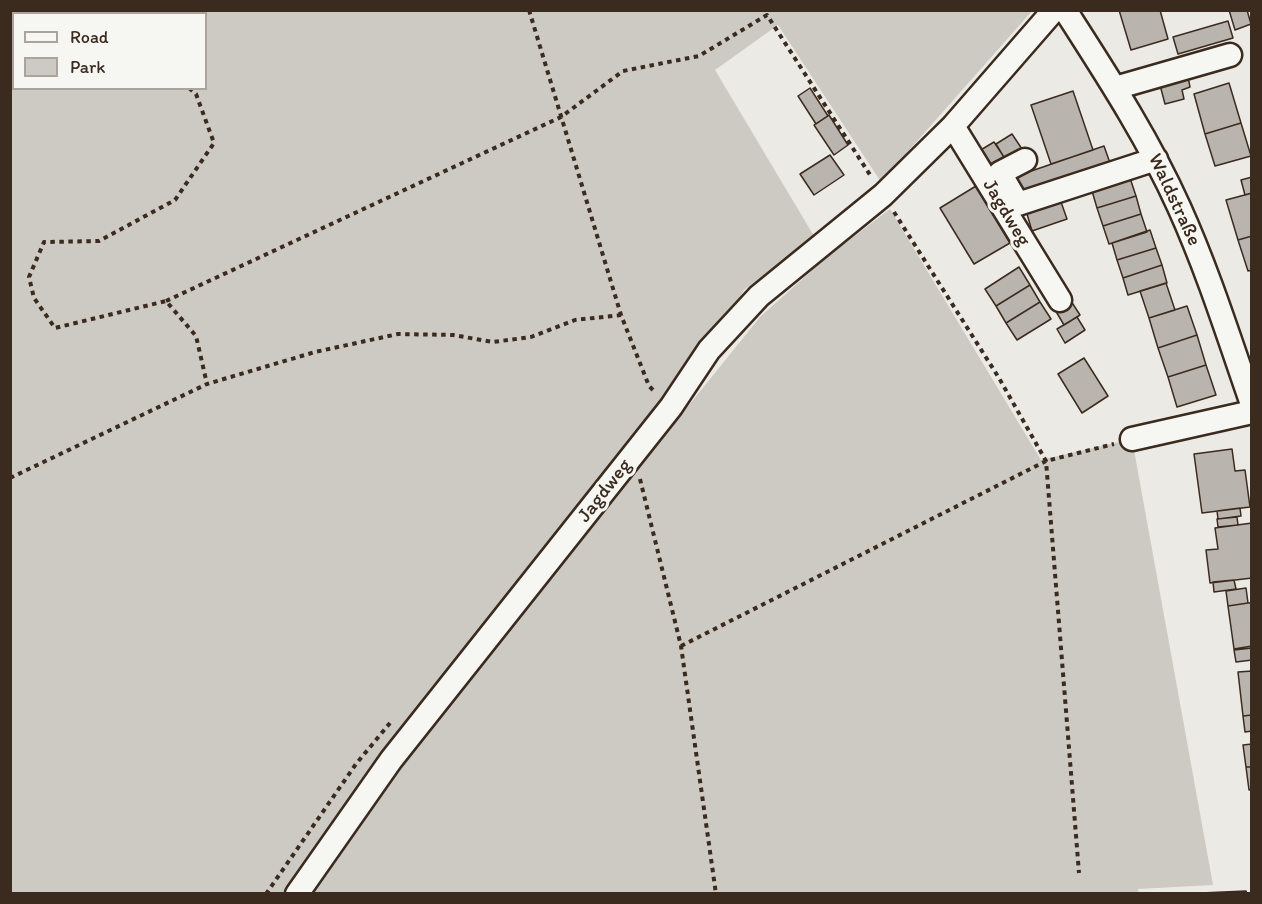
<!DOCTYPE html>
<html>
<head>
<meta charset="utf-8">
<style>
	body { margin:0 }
	#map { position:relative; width:1262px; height:904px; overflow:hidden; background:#ebeae5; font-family:Itim,sans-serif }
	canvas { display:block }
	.frame { position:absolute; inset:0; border:12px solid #3b2a1e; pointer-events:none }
	.legend { position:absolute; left:12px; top:12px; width:195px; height:78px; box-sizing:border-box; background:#f6f6f2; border:2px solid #aba49d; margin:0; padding:8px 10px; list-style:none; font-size:18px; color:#3b2a1e }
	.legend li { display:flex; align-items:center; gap:12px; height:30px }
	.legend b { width:30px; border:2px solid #aba49d }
</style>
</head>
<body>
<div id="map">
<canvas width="1262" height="904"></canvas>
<div class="frame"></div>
<ul class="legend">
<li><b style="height:8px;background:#f6f6f2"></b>Road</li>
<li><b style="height:16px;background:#cdcac4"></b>Park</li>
</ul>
</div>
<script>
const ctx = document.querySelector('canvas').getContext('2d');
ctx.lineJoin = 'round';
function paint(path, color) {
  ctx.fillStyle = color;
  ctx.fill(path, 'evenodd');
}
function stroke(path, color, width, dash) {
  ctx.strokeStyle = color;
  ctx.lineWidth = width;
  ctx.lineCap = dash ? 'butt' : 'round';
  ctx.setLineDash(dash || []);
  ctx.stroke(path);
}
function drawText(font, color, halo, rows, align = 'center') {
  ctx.font = font + ' Itim,sans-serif';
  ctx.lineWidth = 6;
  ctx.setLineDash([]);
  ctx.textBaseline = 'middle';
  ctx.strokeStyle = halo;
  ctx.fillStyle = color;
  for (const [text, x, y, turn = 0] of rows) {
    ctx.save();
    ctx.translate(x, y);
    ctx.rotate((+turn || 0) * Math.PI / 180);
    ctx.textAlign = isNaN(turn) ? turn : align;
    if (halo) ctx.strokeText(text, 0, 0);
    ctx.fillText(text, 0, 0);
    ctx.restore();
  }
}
paint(new Path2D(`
	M10 11H1032L881 182 778 25 715 70 814 236 744 290 652 451 760 317 827 257 890 209 1041 460 1132 439 1213 885 1138 889 1139 894 11 893ZM14 14H206V88H14Z`), '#cdcac4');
const building = new Path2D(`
	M1119 10H1160L1168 39 1131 50Z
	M1229 10H1247L1251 24 1235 30Z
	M1228 21 1233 38 1178 54 1173 37Z
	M1188 77 1190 87 1182 90 1184 99 1165 104 1160 85Z
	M1229 83 1241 123 1205 134 1194 94Z
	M810 88 828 116 816 124 798 96Z
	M1073 91 1093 150 1051 164 1031 105Z
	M829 115 848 145 834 155 814 125Z
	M1241 123 1251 156 1215 166 1205 134Z
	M1012 134 1022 149 1005 159 996 144Z
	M994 142 1004 157 987 166 979 151Z
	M1104 146 1110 163 1016 195 1011 178Z
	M830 155 844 175 814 195 800 174Z
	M1252 177V193L1245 195 1241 180Z
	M1130 178 1136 196 1097 208 1092 191Z
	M976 186 1010 243 974 264 940 208Z
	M1252 193V236L1238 240 1226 200Z
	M1136 196 1141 214 1103 226 1097 208Z
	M1061 202 1067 219 1032 231 1027 214Z
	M1141 214 1147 232 1109 244 1103 226Z
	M1150 230 1156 248 1117 260 1112 243Z
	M1252 236V270L1248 271 1238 240Z
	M1156 248 1162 265 1123 278 1117 260Z
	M1162 265 1167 283 1128 295 1123 278Z
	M1019 267 1030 285 996 306 985 289Z
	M1166 283 1175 310 1149 318 1140 291Z
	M1030 285 1040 302 1006 323 996 306Z
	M1069 298 1080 315 1064 325 1054 308Z
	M1040 302 1051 319 1017 340 1006 323Z
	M1187 306 1197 335 1158 348 1149 318Z
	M1077 317 1085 330 1065 343 1057 329Z
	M1197 335 1206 365 1168 377 1158 348Z
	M1084 358 1108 396 1082 413 1058 374Z
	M1206 365 1216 395 1177 407 1168 377Z
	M1232 449 1235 471 1245 470 1250 507 1202 513 1194 454Z
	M1240 508 1241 516 1218 519 1217 511Z
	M1237 517 1238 525 1218 527 1217 519Z
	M1252 523V578L1210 583 1206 550 1218 549 1215 528Z
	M1234 580 1236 589 1214 592 1213 582Z
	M1246 588 1248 603 1228 606 1226 591Z
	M1248 603H1252V646L1234 649 1228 606Z
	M1252 648V660L1236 662 1234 650Z
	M1252 671V715L1243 716 1238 672Z
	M1252 715V731L1245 732 1243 716Z
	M1252 744V767H1246L1243 745Z
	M1246 767H1252V790H1249Z
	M1246 891 1247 894H1201V893Z`);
paint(building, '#bab4ae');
stroke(building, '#3b2a1e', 1.5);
const minor = new Path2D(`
	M1065 10C1106 74 1148 138 1179 207 1208 271 1229 338 1252 404
	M1115 88 1230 55
	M953 126 1060 300
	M1025 160 1000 173 1018 204 1156 159
	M1132 439 1252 412
	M297 894 391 760 671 407 709 350 759 296 883 195 953 126 1054 10`);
stroke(minor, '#3b2a1e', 27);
stroke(new Path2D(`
	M98 10 101 14
	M529 10 621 315 649 386 656 393
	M189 88 196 94 214 143 175 200 99 241 44 242 29 277 34 298 55 328 166 301 196 336 207 384
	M894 212 999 378 1046 461 1079 873
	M166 301 561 117 623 71 699 56 767 15 872 178
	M10 478 207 384 315 352 398 334 453 335 493 342 531 337 575 320 621 315
	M640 479 681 646 716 894
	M681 646 1046 461 1114 444
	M266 894 356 764 390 723`), '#3b2a1e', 4, [4.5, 4.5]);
stroke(minor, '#f6f6f2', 22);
drawText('20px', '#3b2a1e', '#f6f6f2', [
	["Waldstraße",1174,200,65],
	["Jagdweg",1006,213,59],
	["Jagdweg",605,491,-52]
]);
</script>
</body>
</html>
